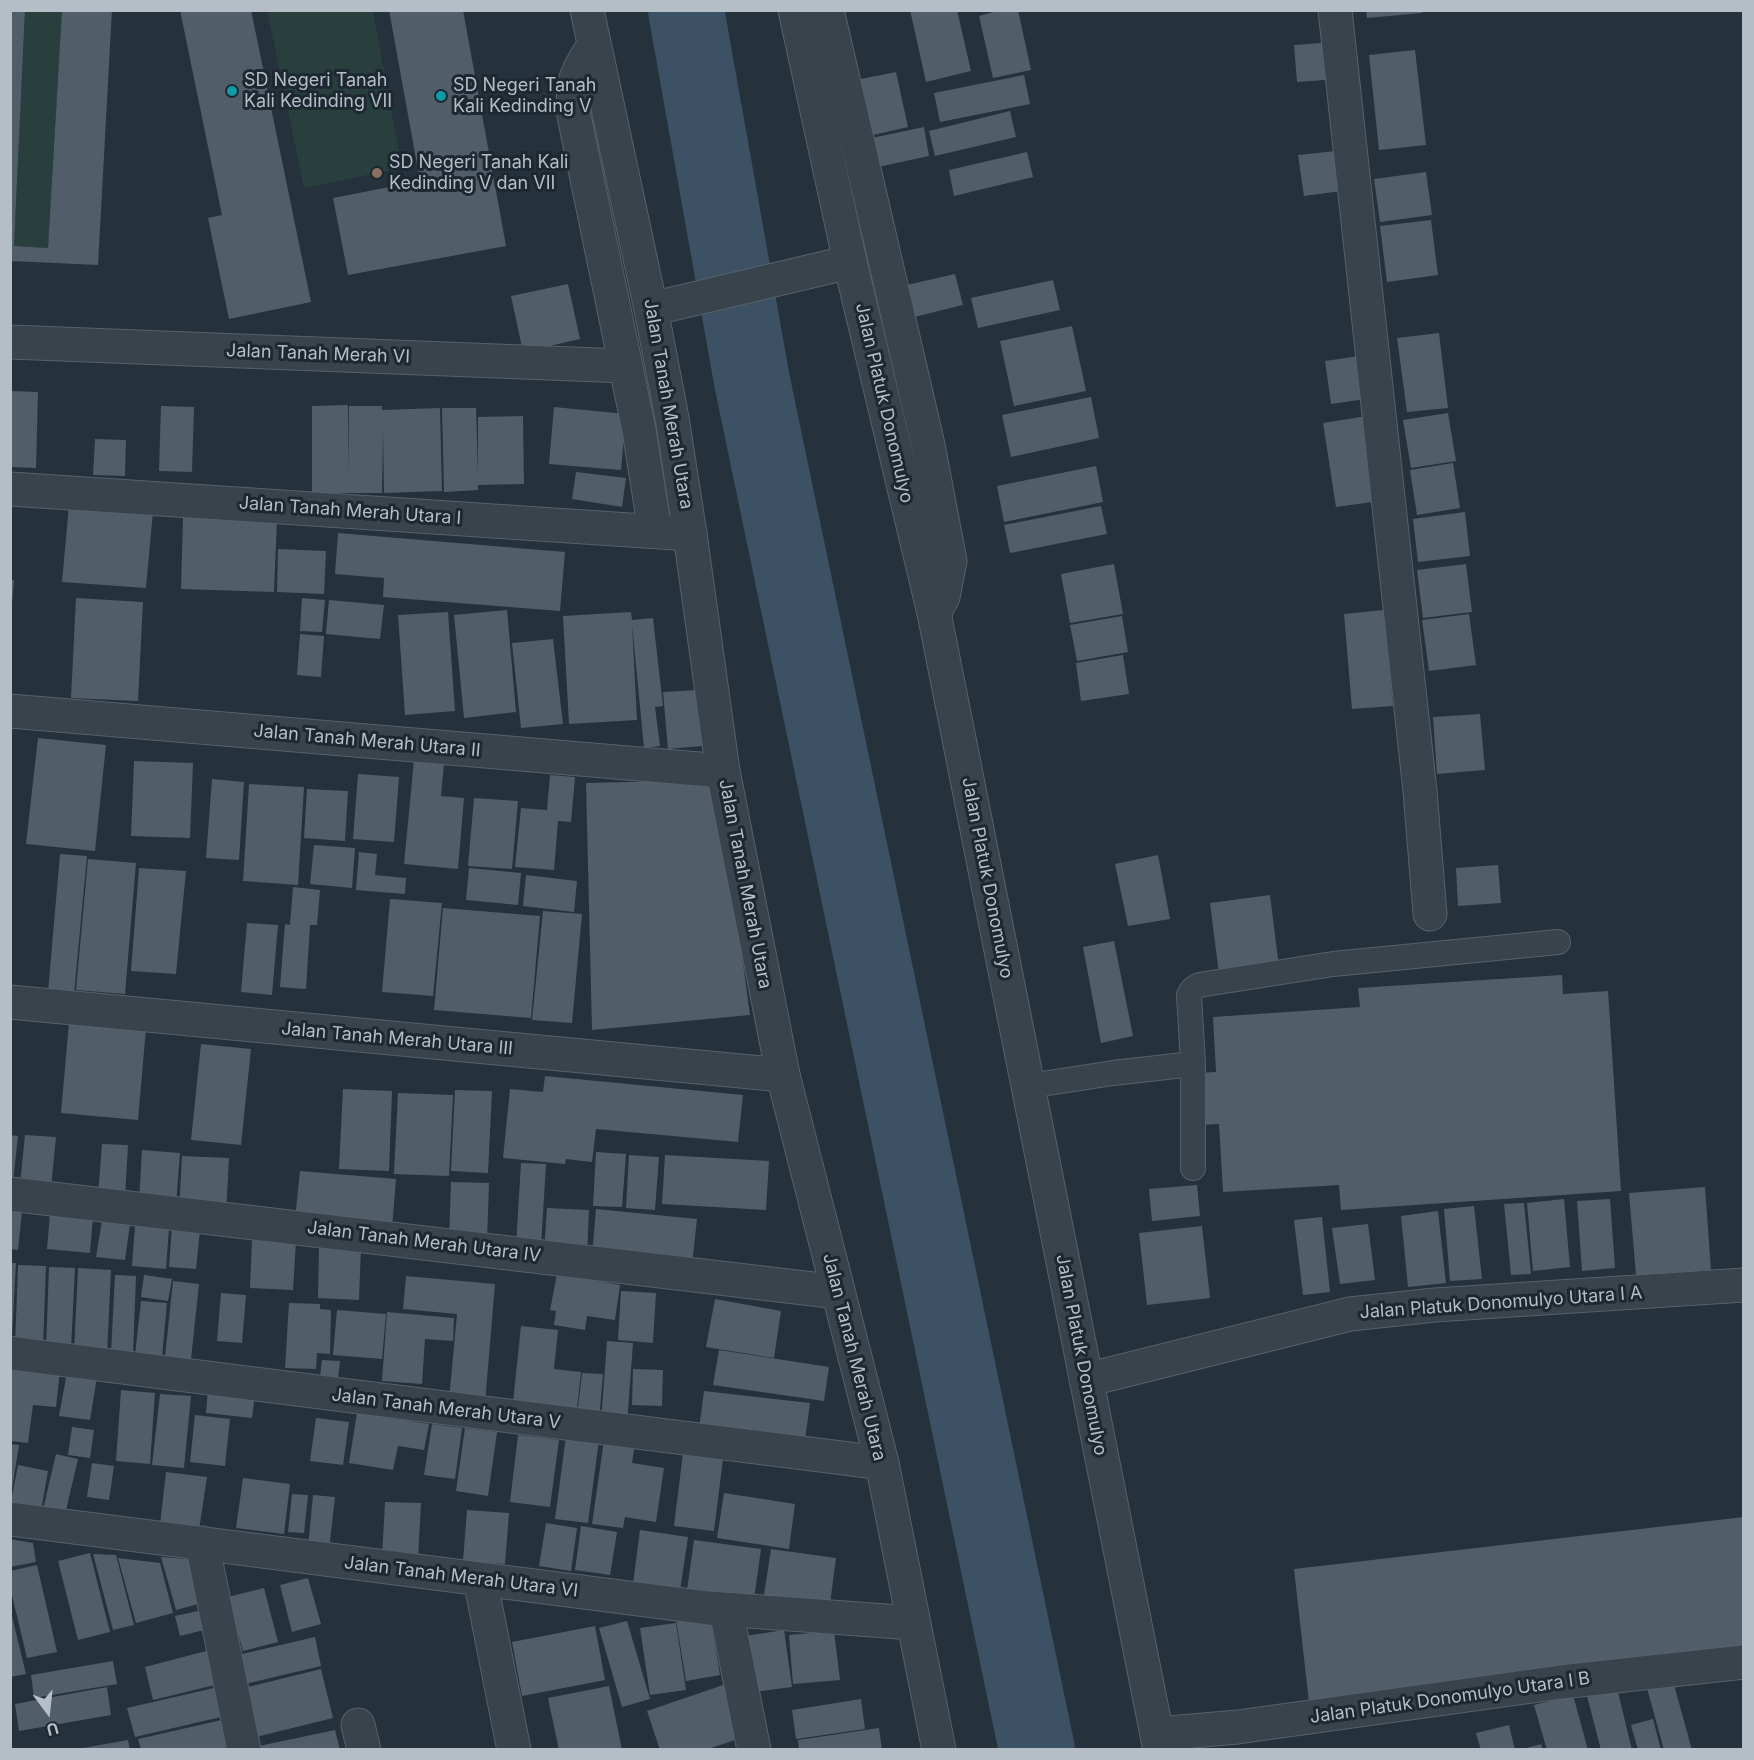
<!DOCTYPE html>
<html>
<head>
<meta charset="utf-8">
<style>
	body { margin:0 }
	#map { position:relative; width:1754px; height:1760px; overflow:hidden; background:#25313b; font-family:Inter,sans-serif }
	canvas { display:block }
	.frame { position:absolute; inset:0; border:12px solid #b5bec7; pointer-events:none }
	.north { position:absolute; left:18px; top:1682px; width:60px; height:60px; -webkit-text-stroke:4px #1e2831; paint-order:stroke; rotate:165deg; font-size:16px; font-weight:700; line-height:24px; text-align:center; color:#b5bec7 }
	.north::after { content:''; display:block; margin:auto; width:21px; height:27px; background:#b5bec7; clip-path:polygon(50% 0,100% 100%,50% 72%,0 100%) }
</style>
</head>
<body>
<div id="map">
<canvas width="1754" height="1760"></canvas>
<div class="frame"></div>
<div class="north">U</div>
</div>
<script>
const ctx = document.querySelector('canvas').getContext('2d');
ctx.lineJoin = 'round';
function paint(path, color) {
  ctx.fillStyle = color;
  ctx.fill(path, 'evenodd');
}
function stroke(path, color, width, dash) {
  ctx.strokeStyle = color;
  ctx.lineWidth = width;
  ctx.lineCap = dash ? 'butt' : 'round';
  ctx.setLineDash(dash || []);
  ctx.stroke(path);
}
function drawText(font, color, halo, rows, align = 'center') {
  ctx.font = font + ' Inter,sans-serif';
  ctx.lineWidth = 6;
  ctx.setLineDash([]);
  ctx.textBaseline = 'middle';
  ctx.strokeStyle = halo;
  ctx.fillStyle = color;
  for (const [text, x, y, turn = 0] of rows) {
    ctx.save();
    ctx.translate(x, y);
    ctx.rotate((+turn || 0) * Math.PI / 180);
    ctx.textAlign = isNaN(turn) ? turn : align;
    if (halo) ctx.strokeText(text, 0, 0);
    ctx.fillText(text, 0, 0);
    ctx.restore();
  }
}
paint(new Path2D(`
	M25 11H62L48 248 14 246Z
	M267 11H373L402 168 304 188Z`), '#283f3d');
stroke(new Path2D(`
	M686 10 752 381 1037 1750`), '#3c5163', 76);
paint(new Path2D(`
	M10 10H25L14 246 48 248 62 10H112L98 265 10 261Z
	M180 10H251L311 302 229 319 208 218 222 215Z
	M389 10H463L506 246 348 275 333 198 420 181Z
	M910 10H957L971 71 926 82Z
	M1001 10H1018L1031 70 993 78 979 16Z
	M1366 10H1422V13L1367 18Z
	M1335 42 1338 79 1297 82 1294 45Z
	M1415 50 1426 145 1379 150 1369 55Z
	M896 72 908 127 869 136 856 80Z
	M1024 75 1030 104 940 122 934 93Z
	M1010 111 1016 137 935 156 929 131Z
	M924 127 929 156 873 168 867 139Z
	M1345 150 1349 190 1304 196 1298 155Z
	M1027 152 1033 177 954 196 949 170Z
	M1426 172 1432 215 1380 222 1374 179Z
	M1431 220 1438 275 1387 282 1380 226Z
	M955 274 963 305 906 319 898 287Z
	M1053 280 1060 310 978 328 971 298Z
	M568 284 580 339 523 352 511 296Z
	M1072 326 1086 391 1014 406 1000 341Z
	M1439 333 1448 408 1407 412 1397 338Z
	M1366 355 1372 398 1331 404 1325 361Z
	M11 391 38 392 36 468 10 467Z
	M1091 397 1099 438 1011 457 1002 415Z
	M348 405V475L349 406H382V410L440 408 442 491 384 493 383 432 382 493H312V406Z
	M161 406 194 407 192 472 159 471Z
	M554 407 626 414 621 470 549 464Z
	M442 408H476L478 474V417L523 416 524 484 478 485V490L444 492Z
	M1448 413 1456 461 1411 468 1403 420Z
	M1367 416 1380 501 1336 507 1323 423Z
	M95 439 126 440 125 476 93 475Z
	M1453 463 1460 508 1417 515 1410 470Z
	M1096 466 1103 502 1004 522 997 486Z
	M576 472 626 478 622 507 572 499Z
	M69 505 153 511 146 588 62 582Z
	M1101 506 1107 534 1010 553 1004 525Z
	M1465 512 1470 556 1418 562 1413 519Z
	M183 517 277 519 274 592 181 589Z
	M338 533 565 552 560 611 383 597 384 578 335 574Z
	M278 549 326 551 324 594 277 592Z
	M1114 564 1123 614 1070 623 1061 574Z
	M1466 564 1472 612 1423 618 1417 570Z
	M10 580H14L12 604 10 603Z
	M76 598 143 602 138 701 71 698Z
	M302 598 325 600 322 632 300 631Z
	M329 600 384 605 380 639 326 634Z
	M507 610 516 712 464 718 454 615Z
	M1384 610 1393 706 1352 709 1344 614Z
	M448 612 455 711 405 715 398 615Z
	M631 612 632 620 653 618 663 706 655 707 660 746 644 748 632 624 637 720 569 724 563 616Z
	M1469 614 1476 665 1429 671 1422 620Z
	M1122 616 1128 652 1077 661 1070 625Z
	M300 634 324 636 321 677 297 675Z
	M553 639 563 724 521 728 512 643Z
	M1123 655 1129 694 1081 701 1076 663Z
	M698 690 702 746 668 749 663 692Z
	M1480 714 1485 770 1437 774 1433 717Z
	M38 738 106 745 95 851 26 844Z
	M414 760 444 763 441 796 464 798 458 869 404 864Z
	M134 761 193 763 190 838 131 836Z
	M358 774 399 777 394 842 353 839Z
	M550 775 575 777 571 822 558 821 554 870 515 867 521 808 547 810Z
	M212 779 244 782 239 860 206 858Z
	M718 780 750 1015 592 1030 586 783Z
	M249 784 304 787 298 885 243 881Z
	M307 789 348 791 345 841 304 838Z
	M474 798 518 801 512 869 468 866Z
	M314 845 355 848 352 888 310 884Z
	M359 852 377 854 375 875 406 878 405 894 356 890Z
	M60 854 87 856 74 994 48 992Z
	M1158 855 1170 919 1128 926 1115 864Z
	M88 859 136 863 125 994 76 990Z
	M1498 865 1501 903 1458 906 1456 868Z
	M139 868 186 871 176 974 131 971Z
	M469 868 521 873 518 905 466 900Z
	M526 875 577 881 574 912 523 906Z
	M293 887 320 890 317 925H310L306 989 280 987 285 924 290 925Z
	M1270 895 1279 967 1219 974 1210 903Z
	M390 899 442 903 433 996 382 992Z
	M443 908 540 916 531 1018 434 1010Z
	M543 911 582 914 572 1023 532 1020Z
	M247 923 278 925 272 995 241 992Z
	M1114 941 1133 1036 1101 1043 1083 947Z
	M1562 975 1563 994 1608 991 1621 1191 1341 1210 1339 1185 1223 1192 1219 1124 1200 1125 1197 1073 1216 1072 1213 1017 1360 1007 1358 988Z
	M69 1022 146 1029 138 1120 61 1113Z
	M201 1044 251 1049 241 1145 191 1140Z
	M545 1076 743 1095 738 1142 596 1129 592 1162 566 1159 565 1164 503 1158 510 1089 543 1092Z
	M343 1089 392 1091 389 1171 339 1169Z
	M455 1090 492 1091 488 1173 451 1171Z
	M398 1093 453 1095 449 1176 394 1174Z
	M10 1135 18 1136 13 1182 10 1181Z
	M25 1135 56 1137 51 1187 20 1184Z
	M102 1144 128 1145 125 1197 98 1196Z
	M142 1150 180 1153 176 1204 139 1201Z
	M596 1152 626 1154 622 1207 593 1206Z
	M629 1155 659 1157 655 1210 626 1208Z
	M665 1155 769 1161 766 1210 662 1204Z
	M182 1156 229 1158 226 1214 179 1212Z
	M521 1163 546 1164 541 1247 516 1245Z
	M300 1171 396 1179 392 1228 295 1219Z
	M451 1182 489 1183 487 1241 449 1240Z
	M1197 1185 1200 1216 1152 1221 1149 1189Z
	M1705 1187 1711 1270 1636 1275 1629 1193Z
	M1564 1199 1570 1267 1533 1271 1527 1203Z
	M1610 1199 1615 1268 1582 1271 1577 1201Z
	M1524 1203 1531 1274 1511 1275 1504 1204Z
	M1474 1206 1482 1279 1450 1281 1444 1209Z
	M547 1208 589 1210 587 1256 544 1254Z
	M596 1209 697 1219 692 1265 592 1256Z
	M10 1210 22 1211 18 1250 10 1249Z
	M1438 1211 1446 1283 1408 1287 1401 1216Z
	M50 1213 93 1217 90 1253 47 1249Z
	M1322 1217 1330 1292 1303 1295 1294 1220Z
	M102 1221 130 1224 125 1260 96 1257Z
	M1368 1224 1375 1280 1340 1284 1332 1228Z
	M135 1226 169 1228 166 1269 132 1266Z
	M1202 1226 1210 1298 1147 1305 1139 1233Z
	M172 1227 200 1230 196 1269 169 1267Z
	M252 1239 296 1241 293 1290 250 1288Z
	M319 1247H361L359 1300 318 1298Z
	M10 1263H16L12 1337H10Z
	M18 1265 46 1266 43 1348 15 1346Z
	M49 1267 75 1268 71 1349 46 1348Z
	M78 1268 111 1270 107 1355 74 1353Z
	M557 1274 620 1285 615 1320 587 1316 585 1330 554 1325 556 1311 550 1310Z
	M115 1275 136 1276 133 1354 111 1353Z
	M144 1275 172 1279 168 1301 141 1297Z
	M406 1276 495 1284 485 1403 449 1400 457 1314 403 1309Z
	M173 1281 199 1284 191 1359 165 1357Z
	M621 1291 656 1293 653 1343 618 1340Z
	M221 1293 246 1295 242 1343 217 1341Z
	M715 1299 781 1311 774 1358 706 1347Z
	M141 1301 167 1303 162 1357 135 1355Z
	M289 1303 320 1304V1309L331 1310 330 1354 317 1353 316 1369 285 1368Z
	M337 1310 386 1314 382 1359 333 1355Z
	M387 1312 454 1318 453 1341 425 1339 422 1384 382 1381Z
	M521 1326 558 1330 554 1369 581 1372 576 1418 512 1412Z
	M607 1341 633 1343 627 1424 601 1422Z
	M719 1350 829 1367 824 1401 713 1385Z
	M322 1360 340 1361 337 1388 319 1386Z
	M10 1365 60 1370 56 1407 33 1405 28 1443 10 1441Z
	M633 1369 663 1370 662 1406 632 1405Z
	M67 1372 97 1377 90 1420 59 1416Z
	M582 1373 603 1374 599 1420 577 1417Z
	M208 1389 255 1394 252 1418 206 1413Z
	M121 1390 155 1393 150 1464 116 1461Z
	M704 1391 810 1403 804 1447 698 1436Z
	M160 1394 191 1396 184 1468 152 1465Z
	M357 1413 429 1424 424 1450 398 1446 393 1470 349 1463Z
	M195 1415 230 1419 225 1466 190 1462Z
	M316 1418 349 1422 343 1465 310 1461Z
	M432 1424 462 1428 455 1479 424 1475Z
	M72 1427 94 1430 90 1458 68 1455Z
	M465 1428 497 1432 488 1496 456 1491Z
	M518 1435 559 1440 550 1507 510 1502Z
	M566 1436 599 1440 588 1523 555 1519Z
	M604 1440 635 1444 632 1463 664 1468 656 1522 625 1517 623 1528 592 1524Z
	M10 1444 19 1445 12 1489H10Z
	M683 1453 723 1459 714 1531 674 1526Z
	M56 1454 78 1459 63 1523 41 1518Z
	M92 1463 114 1466 109 1500 87 1497Z
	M18 1465 48 1471 41 1511 10 1506Z
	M166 1472 207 1477 199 1530 160 1525Z
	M243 1478 290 1484 284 1534 236 1528Z
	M724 1493 795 1504 789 1549 717 1538Z
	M292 1494 308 1495 304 1533 288 1532Z
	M313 1495 335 1497 329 1550 308 1548Z
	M385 1502 421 1503 418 1559 382 1557Z
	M467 1510 509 1513 505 1564 463 1561Z
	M1744 1517V1654L1309 1703 1294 1569Z
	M546 1523 577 1528 571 1571 539 1566Z
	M581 1526 617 1532 610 1575 575 1570Z
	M640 1530 688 1537 680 1591 633 1584Z
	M10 1539 33 1543 36 1562 10 1567Z
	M694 1540 761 1549 754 1599 687 1590Z
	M771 1549 836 1558 830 1604 764 1595Z
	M90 1553 110 1632 78 1640 58 1561Z
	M93 1554 116 1555 134 1625 113 1630Z
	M161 1557 196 1560 206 1602 176 1610Z
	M118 1558 160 1563 173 1613 136 1623Z
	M37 1565 57 1652 27 1658 10 1587V1571Z
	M308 1578 321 1624 292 1632 280 1585Z
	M264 1588 278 1642 243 1651 228 1597Z
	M10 1608 26 1674 10 1677Z
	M212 1608 216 1627 180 1636 175 1616Z
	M710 1614 720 1675 686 1681 676 1619Z
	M627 1621 650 1699 622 1707 599 1628Z
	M676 1623 686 1690 650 1695 640 1628Z
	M595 1626 605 1680 522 1696 512 1642Z
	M784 1630 792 1687 753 1692 745 1636Z
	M834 1631 840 1680 793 1684 789 1635Z
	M315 1637 321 1666 245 1684 238 1655Z
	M210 1650 219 1684 153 1700 145 1667Z
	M113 1661 117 1684 34 1698 31 1675Z
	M321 1669 333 1718 256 1737 244 1688Z
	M1673 1681 1692 1750H1664L1647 1688Z
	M726 1684 744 1737 705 1750H660L647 1711Z
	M1616 1684 1632 1750H1601L1586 1692Z
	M609 1686 622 1750H559L548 1698Z
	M107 1687 111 1715 19 1731 15 1704Z
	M214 1688 221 1717 135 1737 127 1708Z
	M1573 1695 1588 1750H1547L1534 1705Z
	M861 1699 865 1729 796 1739 792 1710Z
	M226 1719 233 1746 218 1750H141L138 1739Z
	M1653 1719 1661 1750H1638L1631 1725Z
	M1509 1725 1515 1750H1481L1476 1733Z
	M879 1728 882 1750H799L798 1740Z
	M335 1730 340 1750H259V1746Z
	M128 1740 130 1750H83V1748Z
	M1541 1744 1543 1750H1523V1749Z`), '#515e69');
const service = new Path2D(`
	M1029 1086 1113 1073 1193 1064 1189 995 1193 989 1199 985 1333 964 1558 942
	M1193 1168V1064`);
const minor = new Path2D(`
	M827 10 928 445 950 561 943 597 934 613
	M1335 10 1420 791 1430 914
	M594 45C576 73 571 82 574 116L639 430 655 531
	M651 309 850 262
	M10 342 625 366
	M10 489 690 534
	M10 711 723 771
	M10 1002 783 1075
	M10 1194 838 1292
	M10 1353 882 1463
	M1086 1380 1350 1314 1435 1305 1744 1285
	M10 1519 708 1608 913 1623
	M202 1543 244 1750
	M480 1579 514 1750
	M726 1610 754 1750
	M358 1725 364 1750
	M1157 1734 1238 1727 1561 1682 1744 1662`);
const tertiary = new Path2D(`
	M587 10 651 309 672 418 690 534 723 771 783 1075 882 1463 939 1750
	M795 10 850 262 934 613 1160 1750`);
stroke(service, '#57616a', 26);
stroke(minor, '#57616a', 35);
stroke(tertiary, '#57616a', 35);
stroke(service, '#39434c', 24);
stroke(minor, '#39434c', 33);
stroke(tertiary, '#39434c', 33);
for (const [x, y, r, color] of [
	[232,91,6,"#0f9aa8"],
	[441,96,6,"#0f9aa8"],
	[377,173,6,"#8d6e63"]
]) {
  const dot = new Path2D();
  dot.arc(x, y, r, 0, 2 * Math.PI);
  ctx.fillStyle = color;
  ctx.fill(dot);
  stroke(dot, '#1e2831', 2);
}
drawText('18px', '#b5bec7', '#1e2831', [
	["SD Negeri Tanah",244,81],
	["Kali Kedinding VII",244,102],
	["SD Negeri Tanah",453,86],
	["Kali Kedinding V",453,107],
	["SD Negeri Tanah Kali",389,163],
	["Kedinding V dan VII",389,184]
], 'left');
drawText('18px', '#b5bec7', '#1e2831', [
	["Jalan Tanah Merah VI",318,354,2],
	["Jalan Platuk Donomulyo",884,403,77],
	["Jalan Tanah Merah Utara",668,404,80],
	["Jalan Tanah Merah Utara I",350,511,4],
	["Jalan Tanah Merah Utara II",367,741,5],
	["Jalan Platuk Donomulyo",987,878,79],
	["Jalan Tanah Merah Utara",745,884,79],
	["Jalan Tanah Merah Utara III",397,1039,5],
	["Jalan Tanah Merah Utara IV",424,1242,7],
	["Jalan Platuk Donomulyo Utara I A",1501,1303,-4],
	["Jalan Platuk Donomulyo",1081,1355,79],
	["Jalan Tanah Merah Utara",854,1357,76],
	["Jalan Tanah Merah Utara V",446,1409,7],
	["Jalan Tanah Merah Utara VI",461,1577,7],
	["Jalan Platuk Donomulyo Utara I B",1450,1698,-8]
]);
</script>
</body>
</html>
